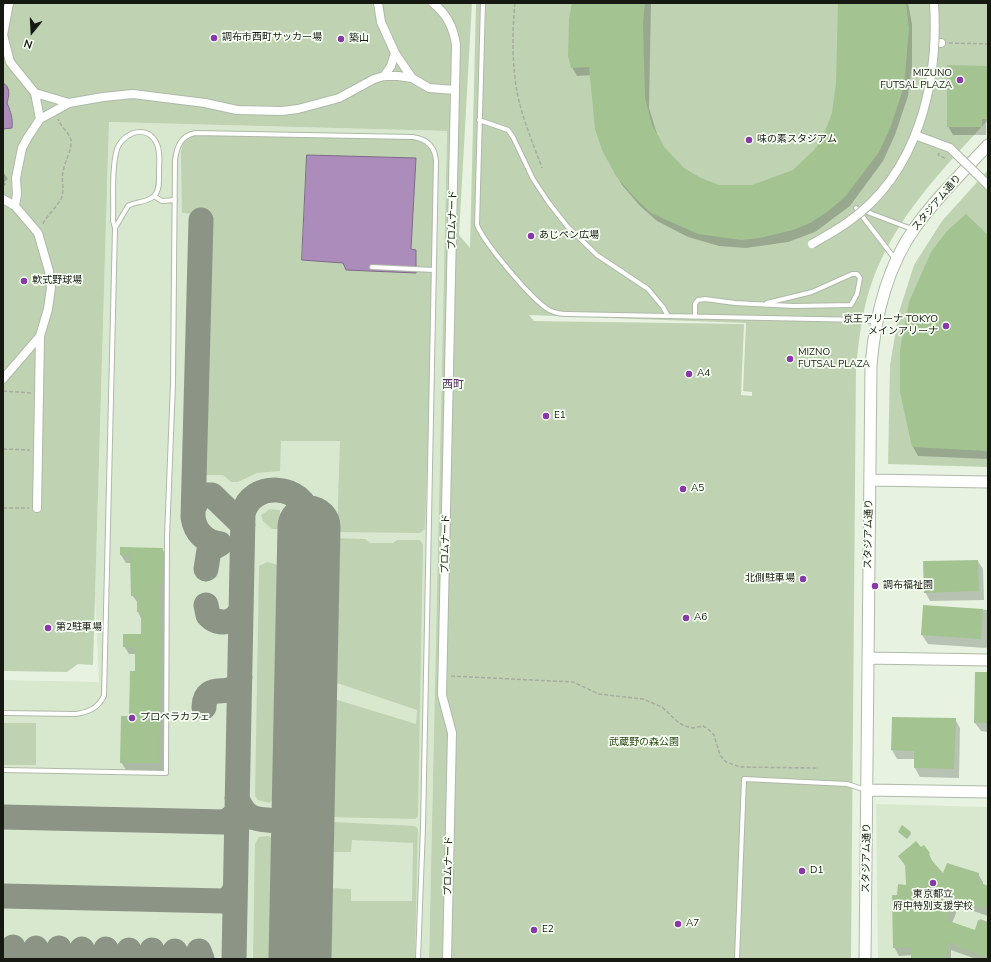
<!DOCTYPE html>
<html>
<head>
<meta charset="utf-8">
<style>
	body { margin:0 }
	#map { position:relative; width:991px; height:962px; overflow:hidden; background:#e7f3e0; font-family:"Nunito Sans",sans-serif }
	canvas { display:block }
	.frame { position:absolute; inset:0; border:4px solid #151912; pointer-events:none }
	.north { position:absolute; left:12px; top:12px; width:40px; height:40px; -webkit-text-stroke:3px #f7fff3; paint-order:stroke; rotate:198deg; font-size:11px; font-weight:700; line-height:16px; text-align:center; color:#151912 }
	.north::after { content:''; display:block; margin:auto; width:14px; height:18px; background:#151912; clip-path:polygon(50% 0,100% 100%,50% 72%,0 100%) }
</style>
</head>
<body>
<div id="map">
<canvas width="991" height="962"></canvas>
<div class="frame"></div>
<div class="north">N</div>
</div>
<script>
const ctx = document.querySelector('canvas').getContext('2d');
ctx.lineJoin = 'round';
function paint(path, color) {
  ctx.fillStyle = color;
  ctx.fill(path, 'evenodd');
}
function stroke(path, color, width, dash) {
  ctx.strokeStyle = color;
  ctx.lineWidth = width;
  ctx.lineCap = dash ? 'butt' : 'round';
  ctx.setLineDash(dash || []);
  ctx.stroke(path);
}
function drawText(font, color, halo, rows, align = 'center') {
  ctx.font = font + ' "Nunito Sans","Noto Sans JP",sans-serif';
  ctx.lineWidth = 3.5;
  ctx.setLineDash([]);
  ctx.textBaseline = 'middle';
  ctx.strokeStyle = halo;
  ctx.fillStyle = color;
  for (const [text, x, y, turn = 0] of rows) {
    ctx.save();
    ctx.translate(x, y);
    ctx.rotate((+turn || 0) * Math.PI / 180);
    ctx.textAlign = isNaN(turn) ? turn : align;
    if (halo) ctx.strokeText(text, 0, 0);
    ctx.fillText(text, 0, 0);
    ctx.restore();
  }
}
paint(new Path2D(`
	M109 122 447 131 429 959H3V680L99 682 95 595Z
	M876 804 988 807V959H878Z`), '#d8e8cf');
paint(new Path2D(`
	M3 3H472L459 235 470 248 476 3H988V120C943 169 895 217 872 282 862 310 859 339 856 368L851 959H429L447 131 109 122 93 665 78 664 67 672 3 671ZM529 315 746 323 743 391 752 392V396L741 395 744 324 534 321Z
	M195 135 423 138 430 144 437 163 425 529 420 533 337 532 340 441H281L280 471 257 473 238 482H231L223 475H204L210 215 182 213 181 152 183 143Z
	M988 170V467L888 464 890 365 899 312 914 265 942 221Z
	M270 509 280 510 279 529H272L263 521 261 515Z
	M335 538 365 539 370 543H393L397 540H420L423 545 418 816 415 819 329 817 331 698 416 724 417 710 331 681Z
	M267 562 275 564 279 567 276 798 269 803 258 800 255 796 259 566Z
	M3 723H36V765H3Z
	M333 822 415 826 418 829 415 959H330L331 888 351 889V901H412L413 843 352 840 351 852H332Z
	M268 836 273 838 276 846 274 959H253L255 844 259 837Z`), '#bfd3b3');
const water = new Path2D(`
	M3 83C11 87 9 96 7 103 11 112 13 119 12 128L3 129Z
	M307 155 416 158 411 249 416 250V273L346 270 343 263 302 260Z`);
paint(water, '#ac8cbb');
stroke(water, '#7f6a88', 1);
paint(new Path2D(`
	M591 3H651L649 108 657 134 665 149 684 169 700 179 719 186H752L793 171 815 150 823 139 833 114 837 83 839 3H908L912 24V66L908 96 895 135 883 161 850 206 815 232 788 242 746 248 719 246 688 237 657 221 640 206 622 185 603 150 591 75 577 76 572 67Z
	M988 67 986 135H953L948 126Z
	M3 172 8 179 4 182 6 184 3 187Z
	M988 236V459L918 456 913 447Z
	M162 549 167 557 166 591H164L165 680 163 771 126 770 121 762 130 717 136 672V654H129L124 646 142 635V620L138 612V603L132 595V563H126L121 555Z
	M978 561 983 569 984 600 930 601 925 592Z
	M924 606 988 610V646L986 648 928 644 922 635Z
	M988 673V732L981 731 975 723Z
	M893 718 955 719 960 728 959 778 920 777 915 768V759H897L892 750Z
	M910 832 911 834 907 839 900 833Z
	M921 848 929 854 933 863 944 875 978 874 983 882V885L988 887V916L959 906 952 923 976 931 980 919 988 922V959H976L951 950V959H912V955L899 956 894 947 898 896 907 886 906 867 899 857Z`), '#0003');
stroke(new Path2D(`
	M201 220 193 517C195 532 205 542 220 544
	M194 507 200 495H212L243 525
	M206 569 209 550 220 544
	M206 605 208 615C218 627 238 623 241 608
	M204 707C205 678 235 703 240 677
	M237 798C252 840 283 799 302 845
	M3 817 225 822 234 816 237 810
	M279 820C292 815 301 807 303 792
	M3 896 223 901 230 898 235 889
	M13 947 15 954 22 959
	M36 948 39 955 44 959
	M59 948 60 953 66 959
	M82 949 85 956 88 959
	M106 949 111 959
	M129 950 134 959
	M152 950 156 959
	M175 951 179 959
	M199 951 202 959
	M234 959 243 514C250 480 305 483 309 518`), '#8c9486', 25);
stroke(new Path2D(`
	M300 959 309 527`), '#8c9486', 63);
paint(new Path2D(`
	M572 3H645L643 23 645 98 652 125 665 148 684 168 701 178 719 185H752L793 170 814 150 822 139 832 113 836 83 838 3H906L909 29 904 86 891 126 879 152 845 197 827 212 810 223 793 230 760 238 741 240 698 234 651 213 634 197 616 176 602 150 595 129 589 67 571 68 568 56 569 19Z
	M947 65 988 66V119H982V127H947Z
	M966 214 988 235V451L912 447 900 392V350L909 302 931 252 947 231Z
	M120 547 163 548 162 584H160L161 672 159 763H120L121 716H129L130 671H135V647H123V634H141V612H137V596H131L130 555H120Z
	M978 560 979 591 924 593 923 561Z
	M923 605 983 609 981 639 921 635Z
	M975 672H988V723H974Z
	M892 717 956 718 954 769 914 768V751L891 750Z
	M902 825 911 832 906 838 898 832Z
	M916 841 921 847 924 845 930 853 928 856 943 873 947 863 979 873 977 881 988 886V905L983 909 968 903V905L954 899 946 920 975 930 978 920 988 923V958L947 942V959H911V947L893 948 892 895H897L898 884 906 885 905 864 898 856Z`), '#a3c391');
const lane = new Path2D(`
	M483 3 477 225C485 244 531 299 549 310 555 313 561 314 567 314L865 320 876 322
	M479 120 508 130 513 137 533 179 549 203 567 226 597 255 648 289 663 307 668 316
	M154 196 162 201 175 200
	M856 208 895 259
	M862 210 912 229
	M372 267 434 270
	M695 317V304L698 300 705 299 735 303 793 306 851 305 857 294 860 278 857 274H852L812 292 767 303
	M3 713 76 714C89 712 98 708 104 696L115 228 113 221C114 199 111 175 116 153 119 135 145 122 156 142 161 151 159 163 159 173 159 180 160 190 154 196 147 203 136 201 128 206L115 228
	M3 770 166 773 167 536 173 383 175 160C177 146 181 136 195 133L413 137C427 139 435 146 436 161L423 827 418 959
	M737 959 744 779 847 784 866 790`);
const street = new Path2D(`
	M9 3 3 35 10 62 35 93 40 119
	M378 3 381 22 395 53 391 66 384 76
	M433 3C447 14 454 29 456 45L442 695 452 733 447 959
	M935 43H941
	M395 53 412 78
	M35 93 69 103
	M3 199 15 206
	M3 379 40 336 48 309 51 288 49 271 38 233 15 206 17 194 16 178 22 148 28 137 40 119 69 103 103 97 133 94 205 103 237 110 282 111 298 109 339 98 374 79 384 76H398L412 78 429 88 455 90
	M37 508 40 336`);
const secondary = new Path2D(`
	M870 480 988 482
	M868 658 988 660
	M868 790 988 792
	M865 959 871 365C875 318 886 269 914 229 935 199 963 172 988 145`);
stroke(lane, '#aeb9a7', 6);
stroke(street, '#aeb9a7', 10);
stroke(secondary, '#aeb9a7', 13);
stroke(new Path2D(`
	M515 3C512 32 512 63 517 92 522 118 533 143 542 168
	M949 43 988 44
	M939 153 938 155 947 159
	M43 224C47 215 56 208 61 199 65 190 61 181 63 172 65 160 72 151 71 140 69 132 60 126 58 119
	M3 391 31 393
	M3 449 30 450
	M3 508H29
	M451 676 573 682 599 694 643 699 662 707 679 723 685 726 692 728 703 726 708 729 714 735 720 755 726 762 740 767 817 768`), '#a5ae9f', 1.5, [4, 2]);
stroke(lane, '#fff', 4);
stroke(street, '#fff', 8);
stroke(secondary, '#fff', 11);
const streetBridge = new Path2D(`
	M915 135 950 148 988 185
	M812 244C824 237 837 230 848 222 918 173 939 83 934 3`);
stroke(streetBridge, '#aeb9a7', 10, []);
stroke(streetBridge, '#fff', 8);
for (const [x, y, r, color] of [
	[214,38,4,"#8839a9"],
	[341,39,4,"#8839a9"],
	[960,80,4,"#8839a9"],
	[749,140,4,"#8839a9"],
	[531,236,4,"#8839a9"],
	[24,281,4,"#8839a9"],
	[946,326,4,"#8839a9"],
	[790,359,4,"#8839a9"],
	[689,374,4,"#8839a9"],
	[546,416,4,"#8839a9"],
	[683,489,4,"#8839a9"],
	[803,579,4,"#8839a9"],
	[875,586,4,"#8839a9"],
	[686,618,4,"#8839a9"],
	[48,628,4,"#8839a9"],
	[132,718,4,"#8839a9"],
	[802,871,4,"#8839a9"],
	[933,883,4,"#8839a9"],
	[678,924,4,"#8839a9"],
	[534,930,4,"#8839a9"]
]) {
  const dot = new Path2D();
  dot.arc(x, y, r, 0, 2 * Math.PI);
  ctx.fillStyle = color;
  ctx.fill(dot);
  stroke(dot, '#f7fff3', 1.5);
}
drawText('10px', '#151912', '#f7fff3', [
	["調布市西町サッカー場",222,38],
	["築山",349,39],
	["MIZUNO",952,74,"right"],
	["FUTSAL PLAZA",952,86,"right"],
	["味の素スタジアム",757,140],
	["あじペン広場",539,236],
	["軟式野球場",32,281],
	["京王アリーナ TOKYO",938,320,"right"],
	["メインアリーナ",938,332,"right"],
	["MIZNO",798,353],
	["FUTSAL PLAZA",798,365],
	["A4",697,374],
	["E1",554,416],
	["A5",691,489],
	["北側駐車場",795,579,"right"],
	["調布福祉園",883,586],
	["A6",694,618],
	["第2駐車場",56,628],
	["プロペラカフェ",140,718],
	["D1",810,871],
	["東京都立",933,895,"center"],
	["府中特別支援学校",933,907,"center"],
	["A7",686,924],
	["E2",542,930]
], 'left');
drawText('10px', '#151912', '#f7fff3', [
	["スタジアム通り",937,203,-50],
	["プロムナード",453,220,-89],
	["スタジアム通り",869,534,-89],
	["プロムナード",446,544,-89],
	["スタジアム通り",867,858,-89],
	["プロムナード",449,866,-89]
]);
drawText('10px', '#294612', '#f7fff3', [
	["武蔵野の森公園",644,743]
]);
drawText('11px', '#563067', '#f7fff3', [
	["西町",453,385]
]);
</script>
</body>
</html>
